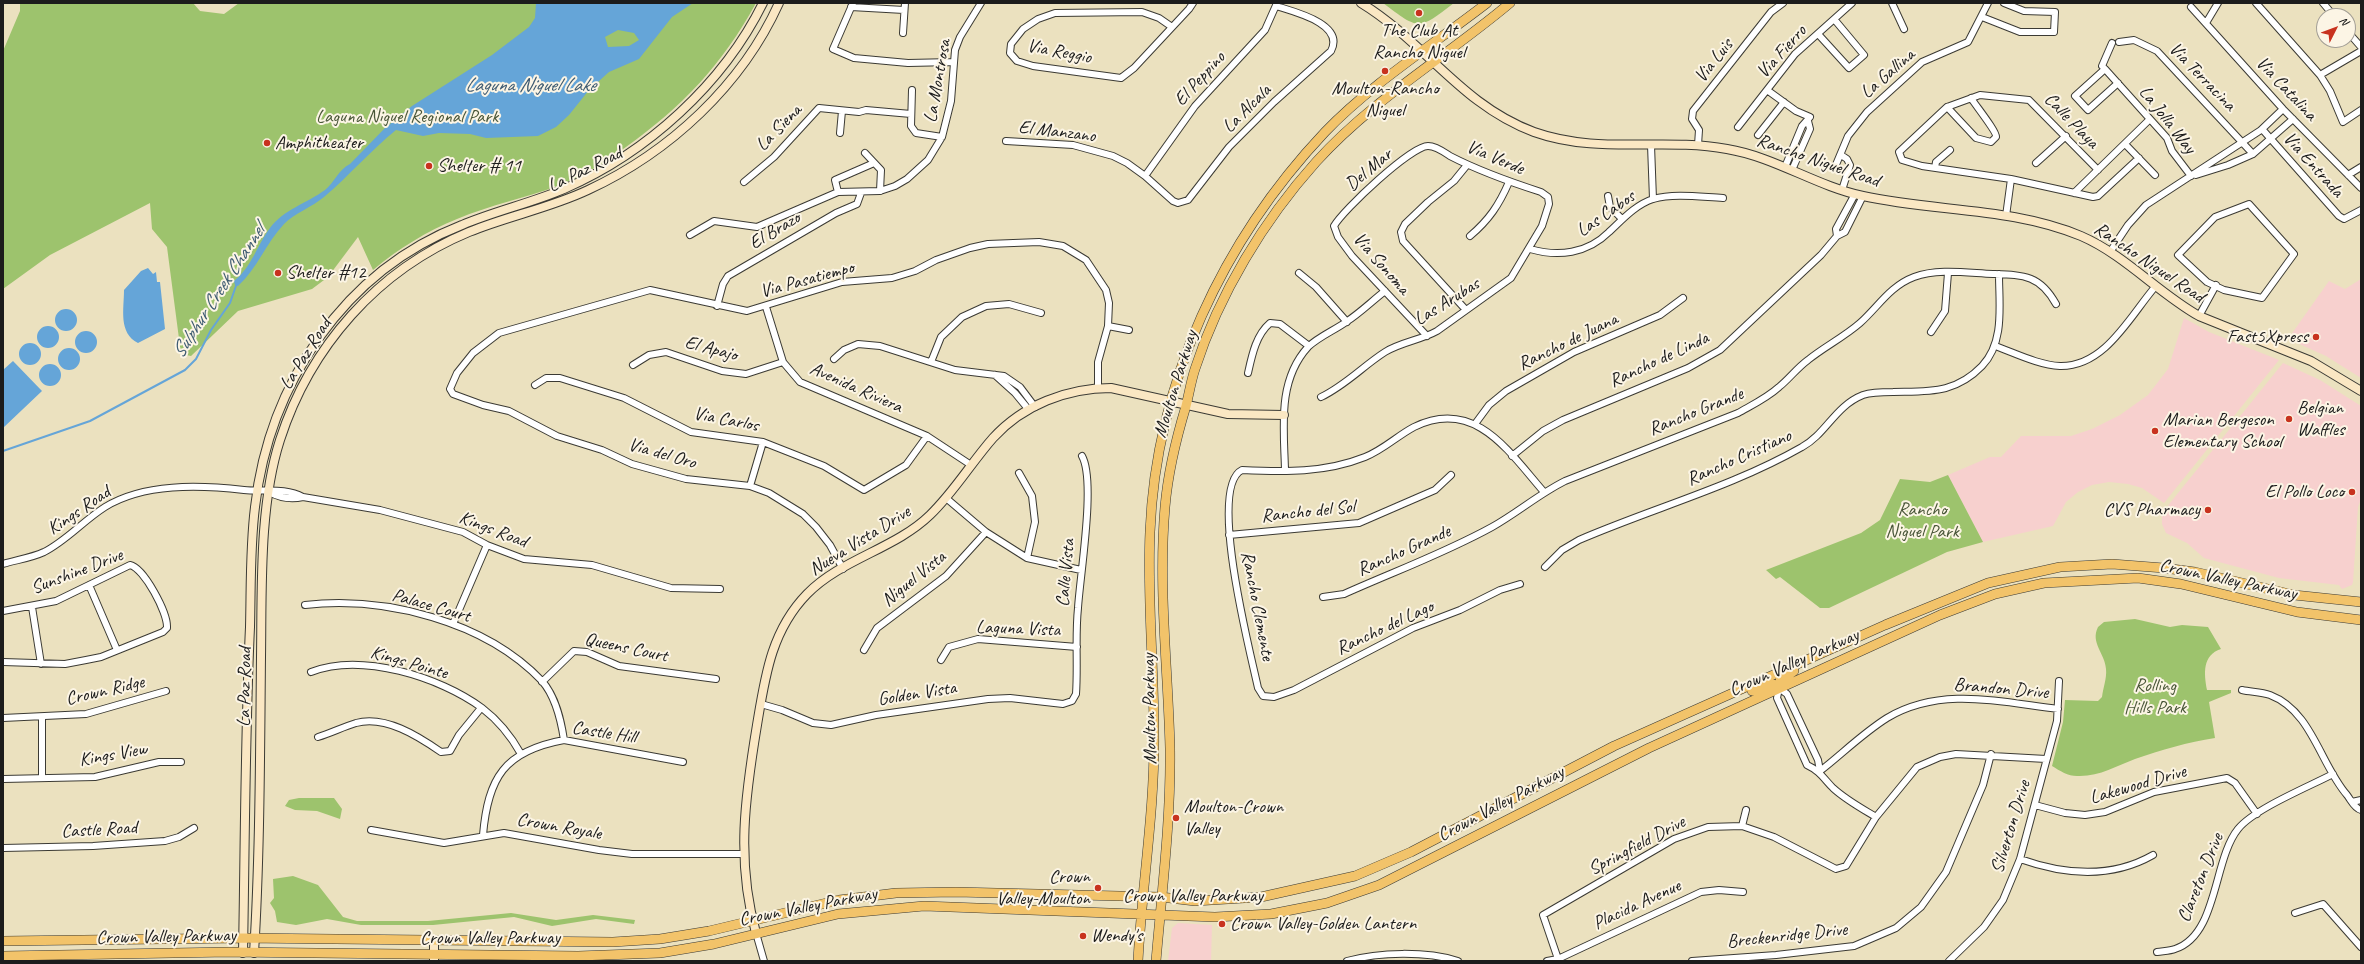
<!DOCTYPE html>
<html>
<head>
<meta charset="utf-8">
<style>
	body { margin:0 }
	#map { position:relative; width:2364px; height:964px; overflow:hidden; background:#ebe1bf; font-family:Caveat,sans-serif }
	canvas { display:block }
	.frame { position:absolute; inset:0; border:4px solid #1c1c1c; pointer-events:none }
	.north { position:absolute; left:2316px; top:8px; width:40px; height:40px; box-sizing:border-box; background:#fcf5e5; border:1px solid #a29e95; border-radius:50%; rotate:48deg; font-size:11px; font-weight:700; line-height:16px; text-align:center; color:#1c1c1c }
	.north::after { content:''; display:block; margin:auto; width:14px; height:18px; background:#c8321e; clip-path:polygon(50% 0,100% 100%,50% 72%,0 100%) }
</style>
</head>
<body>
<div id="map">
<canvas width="2364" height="964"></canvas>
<div class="frame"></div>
<div class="north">N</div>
</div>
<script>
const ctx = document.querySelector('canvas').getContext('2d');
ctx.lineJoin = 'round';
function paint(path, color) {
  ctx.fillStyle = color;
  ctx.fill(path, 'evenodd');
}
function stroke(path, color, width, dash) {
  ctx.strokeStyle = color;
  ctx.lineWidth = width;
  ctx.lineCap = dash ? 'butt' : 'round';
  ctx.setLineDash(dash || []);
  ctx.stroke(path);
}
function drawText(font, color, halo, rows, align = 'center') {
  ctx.font = font + ' Caveat,sans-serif';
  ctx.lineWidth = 4;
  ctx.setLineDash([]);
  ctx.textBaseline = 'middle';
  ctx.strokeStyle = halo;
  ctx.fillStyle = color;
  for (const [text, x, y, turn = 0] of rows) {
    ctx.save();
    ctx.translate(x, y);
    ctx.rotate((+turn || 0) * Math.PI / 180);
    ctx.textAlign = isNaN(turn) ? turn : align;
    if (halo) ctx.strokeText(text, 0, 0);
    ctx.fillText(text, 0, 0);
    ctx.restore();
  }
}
paint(new Path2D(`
	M2361 279V378L2326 356 2288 339 2329 281 2345 289Z
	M2184 318 2209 332 2279 360 2164 503 2142 488 2128 484 2109 482 2092 485 2078 492 2066 502 2053 526 1983 542 1948 475 1990 457H2001L2021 436H2071L2092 429 2120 415 2148 395 2168 369Z
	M2283 363 2320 380 2361 406V499L2358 507 2353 582 2352 585 2342 589 2339 585 2279 578 2204 558 2187 543 2166 533 2162 524V516L2170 503Z
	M1178 923 1212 925 1211 961H1168L1172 928Z`), '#f7d0ce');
paint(new Path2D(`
	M20 3H193L200 11 224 14 239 3H756C723 64 682 107 626 147 605 162 582 177 558 186 525 198 490 205 457 219 427 231 398 249 373 270L358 237 328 277 312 289 238 311 191 356 181 354 167 247 152 229 150 203 50 255 3 289V51L20 11Z
	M1383 3H1454C1418 31 1419 30 1383 3Z
	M1948 475 1983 542 1947 552 1829 608H1820L1780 577 1776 579 1766 570 1861 533 1880 520 1900 479 1930 482Z
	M2135 619 2170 627 2182 625 2208 627 2221 649C2202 655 2204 674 2207 690H2231V693L2209 702 2215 738C2188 742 2161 750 2135 759 2116 766 2099 777 2077 776 2068 776 2060 771 2052 766L2063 722 2065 700 2098 701 2102 697C2103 688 2107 678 2106 669 2105 653 2090 643 2098 627L2104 622Z
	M299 798H334L342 809 340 819 317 811 295 810 285 806 289 800Z
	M293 876 318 885 343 917 357 921H428L511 913 556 920 593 915 635 920 634 924 596 919 552 926 514 917 433 925H361L327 919 296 925 277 922 275 911 270 903 274 898 273 879Z`), '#9dc36d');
paint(new Path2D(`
	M536 3H693L672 17 639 59 609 72 589 90 569 115 556 127 538 136 486 138 470 134 439 133 423 136 396 130C370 151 349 176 324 197 312 207 295 213 284 224 266 243 257 269 238 286L235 285 234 281C252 267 257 245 270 228 283 210 307 203 325 190 334 183 339 169 350 164L384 129 412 106 492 55 529 27 535 18ZM618 30 634 33 639 40 629 46 608 47 605 37Z
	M148 268 153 274 156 272 157 282H160L165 329 138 343C118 333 124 309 124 290L141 271Z
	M55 320a11 11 0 1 1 22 0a11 11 0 1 1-22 0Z
	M37 337a11 11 0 1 1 22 0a11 11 0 1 1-22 0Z
	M75 342a11 11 0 1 1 22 0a11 11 0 1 1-22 0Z
	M19 354a11 11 0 1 1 22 0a11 11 0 1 1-22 0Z
	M58 359a11 11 0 1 1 22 0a11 11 0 1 1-22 0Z
	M13 361 42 391 3 428V370Z
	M39 375a11 11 0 1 1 22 0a11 11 0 1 1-22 0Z`), '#65a5d8');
stroke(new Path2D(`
	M3 451 90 421 185 370 196 359 211 330 230 303 237 283`), '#65a5d8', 2);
const street = new Path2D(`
	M853 3 833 49 854 58 908 63 953 62
	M1892 3 1904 29
	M2256 3 2320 75 2330 91 2343 122 2361 110
	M2323 3 2334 16
	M851 7 904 10
	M2191 7 2283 109 2361 188
	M1982 17 2020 32H2054L2055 12 2024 11 2004 3
	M2206 23 2218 3
	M1172 27 1159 18 1142 12 1055 13 1038 19 1023 29 1011 44 1010 53 1017 61 1033 66 1121 78 1134 68 1189 9 1193 3
	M2348 32 2361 47
	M903 33 905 3
	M1818 34 1849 68 1864 55 1834 19
	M2119 42 2134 40 2157 51 2253 154
	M2112 43 2102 66 2105 69 2075 96 2088 110 2118 83
	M2105 69 2167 138 2172 151 2191 176
	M2320 75 2361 51
	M912 90 911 126 916 133 942 137
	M1767 90 1796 111 1810 117 1802 126 1785 167
	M1947 107 1976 138 1991 142 1996 137C1997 132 1976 106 1971 98
	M1738 127 1795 54 1852 3
	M2262 129 2339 216 2344 219 2361 210
	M840 133 842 111
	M1758 135 1784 102
	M1006 141 1073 145 1113 156 1127 163 1145 176 1173 201 1178 203 1188 200 1229 147 1274 102 1331 51C1345 24 1295 12 1276 6
	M2125 144 2155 175
	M1651 145 1653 199
	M1698 145 1699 130 1692 119 1693 111 1771 12 1783 3
	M865 153 881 170 880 191
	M1841 155 1847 159 1850 165 1842 190
	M2036 163 2066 136
	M1835 167 1848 136 1867 112 1922 62 1968 42 1988 3
	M1935 168 1936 162 1950 150
	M1792 170 1810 129 1808 121
	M2098 170 2029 100 1980 95 1947 107 1899 152 1902 160 1922 166 2011 179 2093 197 2098 196 2139 158
	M2196 175 2228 165 2253 154 2293 119
	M2348 175 2361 167
	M1145 176 1195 106 1265 30 1277 3
	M744 182 774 157 819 108 859 112 866 110 911 114
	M838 192 835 180 874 163
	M2074 193 2150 119
	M1608 196 1610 207 1622 219
	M2249 204 2294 254 2262 298 2224 290 2207 282 2178 255 2215 217Z
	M2006 216 2011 179
	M690 235 714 221 757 227 838 192 880 191 895 186 907 179 928 160 942 137 951 101 955 50 960 37 981 3
	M1470 236C1489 220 1499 205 1509 182
	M1837 236 1836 229 1855 194
	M1530 249C1558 257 1587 254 1609 232 1622 220 1635 205 1653 199 1674 193 1701 197 1723 198
	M2110 252 2128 225 2146 205 2261 130 2283 109
	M1299 273 1316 287 1347 322
	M717 306 723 284 728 276 836 213 857 204 861 193
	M766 307 783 362 800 382 927 436 971 465
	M1466 310 1403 241 1401 232 1405 224 1428 202 1454 181 1467 165
	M2199 316 2216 285
	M1108 326 1129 330
	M1931 332 1945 311 1948 273
	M1995 346C2015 353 2038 365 2060 366 2105 367 2130 316 2155 287
	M834 359 844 350 858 344 880 346 955 370 1004 376 1020 387 1035 407
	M931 362 941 337 962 317 986 306 1009 304 1041 313
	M633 365 649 355 666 352 722 371 746 374 783 362
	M1248 373C1252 355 1256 335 1270 323L1280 324 1309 346
	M995 375 1015 393 1029 410
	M535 385 546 378H560L624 398 691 432 763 442 824 466 864 490 906 465 927 436
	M1321 397C1346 385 1363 366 1385 352 1401 342 1421 340 1437 331L1511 278 1542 226 1549 204 1548 197 1541 192C1510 182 1479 171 1450 156 1444 152 1436 146 1428 146 1411 146 1343 210 1334 226L1338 237 1352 256 1427 336
	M1475 424 1489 405 1506 391 1574 352 1660 315 1683 298
	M1512 456 1543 431 1563 420 1688 368 1720 350 1821 255 1837 236 1845 232 1863 196
	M1285 470C1284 428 1277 381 1308 347 1318 337 1335 330 1346 322 1360 313 1372 301 1385 291
	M1019 473 1032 496 1035 522 1027 558
	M750 486 763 442
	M269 492C280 498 290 500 303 497
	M946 498 986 532 1027 558 1081 570
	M1229 535 1359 523 1435 490 1451 475
	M3 564C16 560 31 558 44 552 66 541 83 521 105 507 144 483 199 485 244 490 264 492 285 487 303 497L380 510 463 532 487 545 524 559 592 565 671 588 720 589
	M1545 567 1562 550 1579 540C1653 508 1732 487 1802 447 1826 434 1835 406 1863 395 1872 392 1883 392 1893 392 1929 391 1955 394 1982 366 2005 342 1999 305 1999 274
	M843 569 830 545 816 527 803 514 769 493 750 486 686 479 632 464 602 450 557 436 509 411 483 405 453 394 450 389 457 373 473 353 499 333 650 290 747 311 842 282 892 278 915 271 936 260 970 248 988 244 1039 242 1063 246 1086 260 1106 290 1109 303 1108 326 1098 362V388
	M1520 584 1500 590 1460 610 1413 628 1294 690 1274 697 1263 696 1258 688C1251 655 1207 487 1242 470 1284 472 1325 473 1365 457 1383 450 1397 436 1414 427 1475 397 1509 452 1544 492
	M89 585 117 650
	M1323 597 1344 594C1393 572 1445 553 1492 527 1517 513 1539 494 1565 481L1738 413C1752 405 1767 398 1779 387 1789 379 1797 368 1808 360 1824 347 1844 337 1860 323 1878 307 1890 286 1914 277 1938 268 1968 273 1993 274 2024 275 2040 275 2056 304
	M305 605C385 596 485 621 542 681 556 697 561 720 564 740
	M32 607 41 664
	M3 611 56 601 130 565C144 568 168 613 167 628L163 632 101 657 86 660 65 664 3 662
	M453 624 487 545
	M864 650 877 628 946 576 986 532
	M941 660 949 647 978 639 1077 647
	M311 672C361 652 440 677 482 708 499 721 511 736 521 754
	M542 682 574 651 587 652 619 666 716 679
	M1779 688 1777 698 1807 765C1820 771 1824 779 1833 788 1846 800 1861 808 1876 817
	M1779 688 1787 694 1818 760 1820 771
	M2242 690C2251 692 2261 692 2270 695 2312 711 2320 764 2347 795 2351 800 2354 808 2361 810
	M761 704 782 710 813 723 831 725 876 715 988 699 1010 698 1063 704 1072 701 1076 694C1078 665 1075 637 1078 608 1080 575 1096 481 1082 456
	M3 718 86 714 166 691
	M318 737C331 733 343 727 356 723 385 715 418 736 441 752L450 751 459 735 481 708
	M1820 771C1842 754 1863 733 1887 718 1941 686 2000 702 2058 709
	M42 777V717
	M3 779 95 777 159 762H181
	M2352 802 2361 800
	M2035 805 2065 813 2085 815 2105 812 2154 792 2227 778 2235 783 2257 814
	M1742 826 1746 810
	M371 830 444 843 504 833 599 850 632 854H744
	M483 835C488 778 504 751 564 740L683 762
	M3 848 93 846 165 841 179 837 194 828
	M2020 859C2065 875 2111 879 2153 855
	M2295 913 2323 904 2361 947
	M756 933 764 961
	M2157 952C2163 951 2170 951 2175 949 2218 935 2213 860 2238 829 2254 809 2308 787 2333 774
	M1558 959 1543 915 1674 839 1708 827 1742 826 1774 837 1836 869 1846 866 1876 817 1917 767 1940 757 1956 754 2046 759
	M1347 961C1379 952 1426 951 1458 961
	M1547 961 1558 959 1701 892 1719 890 1743 892
	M1692 961 1776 955 1854 946 1896 928 1921 907 1946 872 1983 785 1991 754
	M1949 961 1984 927 2003 900 2020 859 2057 721 2059 681`);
const secondary = new Path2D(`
	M1361 3C1425 42 1461 105 1534 132 1599 155 1662 137 1727 149 1775 157 1816 186 1863 196 1935 212 2012 207 2081 236 2125 255 2158 293 2199 316L2311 361 2361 391
	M756 933C736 861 745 797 757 725 765 677 771 631 807 594 841 559 895 549 930 515 954 492 971 463 993 438 1023 405 1067 388 1111 388L1228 414 1284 415
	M434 941V961
	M243 953C245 844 245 736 250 627 251 587 250 547 255 507 269 384 344 271 462 225 495 211 531 203 564 189 647 153 723 84 763 3
	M254 953C260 855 260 755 261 657 262 589 259 505 280 440 310 347 377 270 469 232 508 216 550 208 588 190 670 152 742 85 779 3`);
const primary = new Path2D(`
	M1779 688 1780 681 1794 671
	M1752 691 1773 684 1779 688
	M3 941 243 938 613 942 660 939 709 931 839 900 896 893 956 892 1161 897 1195 901 1261 897 1355 876 1411 852 1614 746 1885 625 1988 583 2060 567 2112 564 2164 568 2195 572 2294 595 2361 602
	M3 956 229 952 578 956 660 953 714 944 838 914 924 906 1215 917 1271 914 1327 903 1379 885 1649 748 1940 615 1995 594 2044 583 2138 578 2181 584 2297 612 2361 620
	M1138 961C1142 885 1155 809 1154 733 1154 666 1147 599 1150 532 1156 382 1223 240 1325 132 1371 84 1434 44 1487 3
	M1156 961C1162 890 1171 819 1170 748 1168 668 1158 588 1165 507 1168 472 1176 439 1186 406 1189 394 1191 381 1195 369 1219 294 1264 220 1316 162 1373 99 1446 57 1510 3`);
stroke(street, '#3b3a34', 8);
stroke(secondary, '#3b3a34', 10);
stroke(primary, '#3b3a34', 10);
stroke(street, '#fff', 6);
stroke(secondary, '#fae7c3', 8);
stroke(primary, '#f2c36a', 9);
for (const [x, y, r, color] of [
	[1419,13,4,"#c8321e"],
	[1385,71,4,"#c8321e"],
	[267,143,4,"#c8321e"],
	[429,166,4,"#c8321e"],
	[278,273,4,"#c8321e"],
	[2316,337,4,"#c8321e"],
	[2289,419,4,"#c8321e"],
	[2155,431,4,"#c8321e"],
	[2352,492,4,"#c8321e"],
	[2208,510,4,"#c8321e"],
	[1176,818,4,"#c8321e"],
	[1098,888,4,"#c8321e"],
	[1222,924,4,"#c8321e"],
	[1083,936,4,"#c8321e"]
]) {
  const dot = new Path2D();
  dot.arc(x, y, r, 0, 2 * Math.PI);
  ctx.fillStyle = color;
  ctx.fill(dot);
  stroke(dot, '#fcf5e5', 1.5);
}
drawText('19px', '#1c1c1c', '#fcf5e5', [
	["The Club At",1419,31,"center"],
	["Rancho Niguel",1419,53,"center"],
	["Moulton-Rancho",1385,89,"center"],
	["Niguel",1385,111,"center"],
	["Amphitheater",275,143],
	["Shelter # 11",437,166],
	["Shelter #12",286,273],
	["Fast5Xpress",2308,337,"right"],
	["Belgian",2297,408],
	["Waffles",2297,430],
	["Marian Bergeson",2163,420],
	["Elementary School",2163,442],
	["El Pollo Loco",2344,492,"right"],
	["CVS Pharmacy",2200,510,"right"],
	["Moulton-Crown",1184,807],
	["Valley",1184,829],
	["Crown",1090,877,"right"],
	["Valley-Moulton",1090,899,"right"],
	["Crown Valley-Golden Lantern",1230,924],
	["Wendy's",1091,936]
], 'left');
drawText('19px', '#1c1c1c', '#fcf5e5', [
	["Via Reggio",1059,52,11],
	["Via Fierro",1782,52,-48],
	["Via Luis",1714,61,-52],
	["La Gallina",1888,74,-41],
	["Via Terracina",2202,77,46],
	["El Peppino",1200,79,-48],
	["La Montrosa",938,81,-80],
	["Via Catalina",2286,89,47],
	["La Alcala",1247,109,-45],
	["La Jolla Way",2167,120,52],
	["Calle Playa",2071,121,46],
	["La Siena",779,128,-46],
	["El Manzano",1057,132,7],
	["Via Verde",1495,158,23],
	["Rancho Niguel Road",1818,161,19],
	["Via Entrada",2313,165,48],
	["La Paz Road",585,170,-26],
	["Del Mar",1369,170,-40],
	["Las Cabos",1606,214,-35],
	["El Brazo",775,231,-31],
	["Rancho Niguel Road",2149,263,34],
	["Via Sonoma",1381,264,49],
	["Via Pasatiempo",807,280,-15],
	["Las Arubas",1447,302,-32],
	["Rancho de Juana",1568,342,-26],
	["El Apajo",711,349,15],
	["La Paz Road",306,354,-58],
	["Rancho de Linda",1659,360,-25],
	["Moulton Parkway",1176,384,-73],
	["Avenida Riviera",856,388,24],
	["Rancho Grande",1696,412,-22],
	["Via Carlos",726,420,11],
	["Via del Oro",662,454,16],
	["Rancho Cristiano",1739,458,-24],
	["Kings Road",79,511,-34],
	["Rancho del Sol",1308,512,-6],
	["Kings Road",493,530,21],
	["Nueva Vista Drive",860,541,-32],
	["Rancho Grande",1404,551,-24],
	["Sunshine Drive",77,572,-21],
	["Calle Vista",1066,573,-85],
	["Niguel Vista",914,579,-39],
	["Crown Valley Parkway",2228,580,12],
	["Palace Court",431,606,16],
	["Rancho Clemente",1257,606,79],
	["Rancho del Lago",1385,628,-25],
	["Laguna Vista",1018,629,2],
	["Queens Court",626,648,12],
	["Kings Pointe",409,663,16],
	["Crown Valley Parkway",1794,663,-24],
	["La Paz Road",245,687,-89],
	["Brandon Drive",2001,689,5],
	["Crown Ridge",105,691,-13],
	["Golden Vista",917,694,-9],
	["Moulton Parkway",1150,709,-91],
	["Castle Hill",604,733,9],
	["Kings View",113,755,-10],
	["Lakewood Drive",2138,785,-16],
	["Crown Valley Parkway",1501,804,-28],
	["Crown Royale",559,827,10],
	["Silverton Drive",2011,827,-73],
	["Castle Road",99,830,-3],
	["Springfield Drive",1637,846,-28],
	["Clareton Drive",2201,878,-68],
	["Crown Valley Parkway",1193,896],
	["Placida Avenue",1637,905,-25],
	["Crown Valley Parkway",808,907,-11],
	["Breckenridge Drive",1787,936,-6],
	["Crown Valley Parkway",166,937,-1],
	["Crown Valley Parkway",490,938]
]);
drawText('19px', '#495638', '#fcf5e5', [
	["Laguna Niguel Regional Park",407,117],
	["Rancho",1922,510],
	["Niguel Park",1922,532],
	["Rolling",2155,686],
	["Hills Park",2155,708]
]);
drawText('italic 20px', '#3d5a71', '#fcf5e5', [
	["Laguna Niguel Lake",530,86],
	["Sulphur Creek Channel",219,292,-57]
]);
</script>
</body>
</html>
